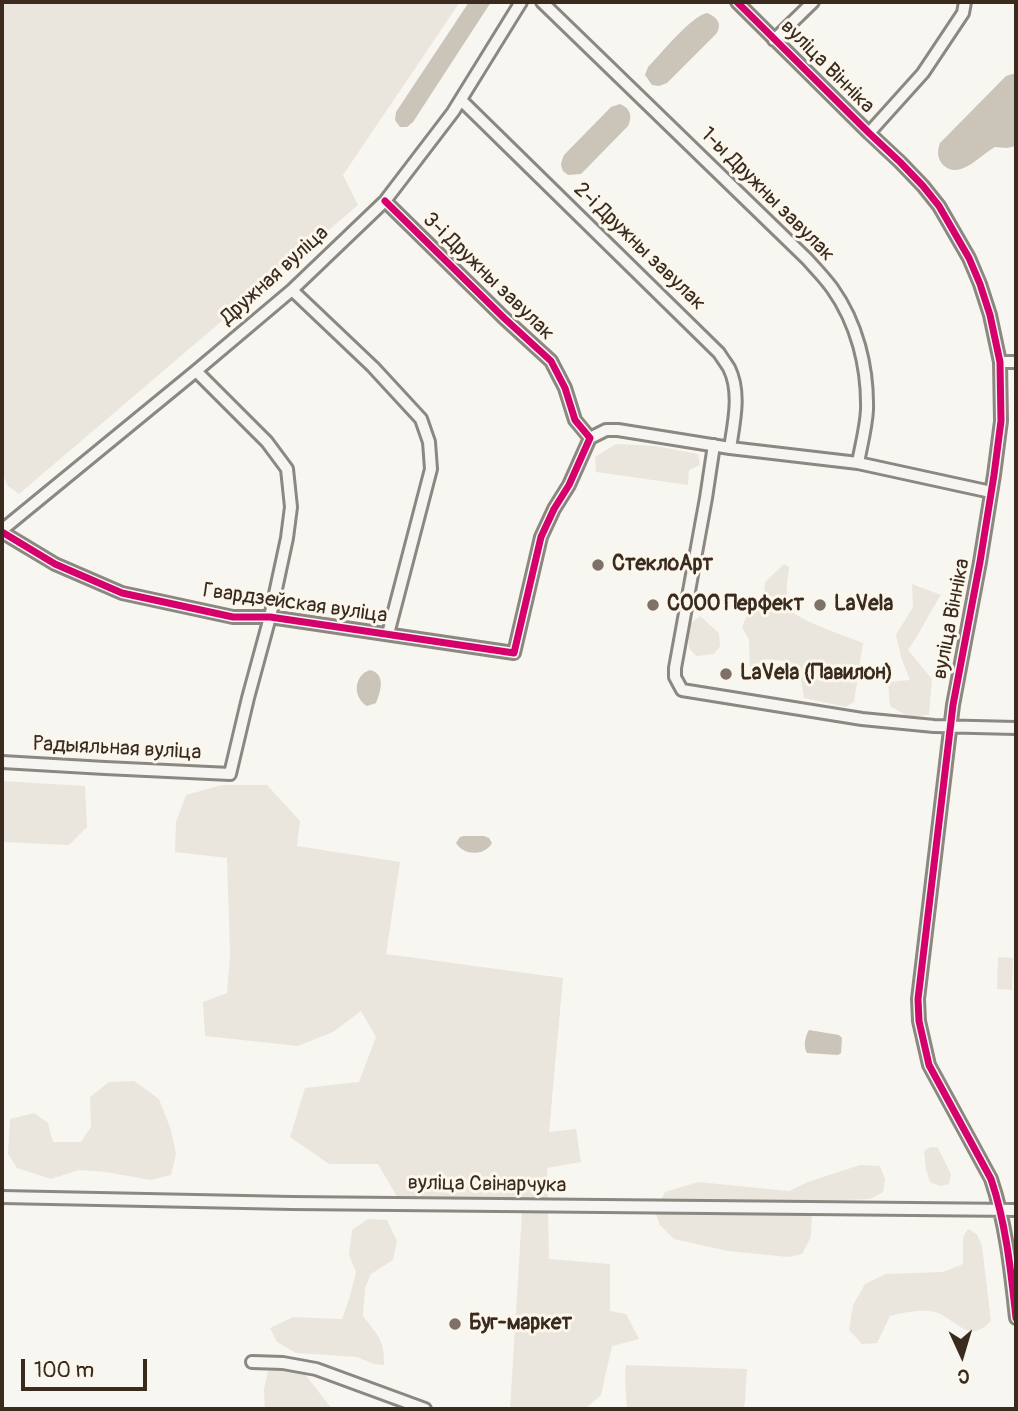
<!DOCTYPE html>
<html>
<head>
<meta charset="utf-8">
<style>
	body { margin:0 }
	#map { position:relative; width:1018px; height:1411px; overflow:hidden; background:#f8f6f0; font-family:Pangolin,sans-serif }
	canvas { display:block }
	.frame { position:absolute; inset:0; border:4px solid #3b2a1e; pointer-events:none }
	.north { position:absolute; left:927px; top:1320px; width:70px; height:70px; -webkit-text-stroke:5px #fbf7ec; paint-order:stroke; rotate:176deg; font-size:19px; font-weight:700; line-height:28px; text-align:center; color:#3b2a1e }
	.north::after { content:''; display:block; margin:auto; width:24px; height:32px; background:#3b2a1e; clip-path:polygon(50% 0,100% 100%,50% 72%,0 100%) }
	.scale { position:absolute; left:21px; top:1359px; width:126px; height:32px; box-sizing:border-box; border:4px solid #3b2a1e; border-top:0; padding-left:9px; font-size:21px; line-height:24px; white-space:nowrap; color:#3b2a1e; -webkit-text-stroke:5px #fbf7ec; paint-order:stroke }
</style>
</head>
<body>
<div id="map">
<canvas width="1018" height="1411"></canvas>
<div class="frame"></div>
<div class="north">С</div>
<div class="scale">100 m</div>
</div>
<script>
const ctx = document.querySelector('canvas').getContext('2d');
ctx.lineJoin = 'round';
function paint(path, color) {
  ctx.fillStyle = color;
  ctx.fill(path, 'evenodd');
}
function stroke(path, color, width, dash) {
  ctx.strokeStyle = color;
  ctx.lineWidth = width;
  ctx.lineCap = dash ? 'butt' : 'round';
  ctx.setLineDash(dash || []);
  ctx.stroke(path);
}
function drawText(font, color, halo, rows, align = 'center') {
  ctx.font = font + ' Pangolin,sans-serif';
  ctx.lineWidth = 6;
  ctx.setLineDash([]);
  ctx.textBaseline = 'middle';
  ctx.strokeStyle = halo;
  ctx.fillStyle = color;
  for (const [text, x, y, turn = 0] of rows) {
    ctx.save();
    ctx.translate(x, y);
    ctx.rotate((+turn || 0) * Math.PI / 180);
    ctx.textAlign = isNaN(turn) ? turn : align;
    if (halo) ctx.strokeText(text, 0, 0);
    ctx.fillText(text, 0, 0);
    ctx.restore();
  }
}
paint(new Path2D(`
	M2 2H460L343 175 358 205 19 494 8 486 2 473Z
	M616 444 656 446 698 454 700 465 689 470 688 485 596 472 595 457Z
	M784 564 789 567C788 580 783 599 792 611 800 621 849 637 863 643L854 702 846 707 804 698 800 674 785 661 766 659 763 676H750L749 640 742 627 747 615 758 607 764 598 765 582Z
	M912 584 941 595C929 613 921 632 908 650L932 679 929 715 909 717 890 706 888 682 910 680 901 657 896 635 913 607Z
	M700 616 719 633 720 646 714 654 696 656 689 648 687 626Z
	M2 781 85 786 87 827 69 845 2 842Z
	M222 785H267L300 821 297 846 400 862 386 954 563 978 549 1132 576 1129 581 1162 547 1168 549 1259 610 1264V1311L626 1314 639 1339 612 1346 601 1395 585 1409H510L522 1213 451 1209 399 1200 378 1164H329L290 1137 305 1088 359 1082 376 1037 361 1011 333 1032 298 1046 205 1036 203 1002 227 993 230 955 227 858 175 852 176 822 186 795Z
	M998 957 1013 958 1012 990 997 989Z
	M134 1081 159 1099 171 1130 176 1154 171 1175 151 1180 106 1172 79 1170 51 1179 17 1168 8 1154 10 1119 34 1113 48 1123 53 1142H81L91 1127 90 1097 109 1082Z
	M933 1147 938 1148 951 1174 949 1184 940 1186 930 1182 926 1169 924 1152 928 1148Z
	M860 1165 880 1166 885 1179 883 1192 870 1199 822 1201 812 1216 811 1237 802 1254 788 1257 728 1251 674 1239 660 1225 655 1212 665 1192 698 1182 789 1191 808 1182Z
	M368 1219 387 1220 397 1241 393 1260 371 1274 365 1288 363 1316C377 1334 385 1341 384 1365L374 1364 357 1357 296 1353 277 1342 270 1328 293 1317 342 1319 350 1296 356 1272 349 1255 352 1230Z
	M968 1229 977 1234 982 1246 991 1321C969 1344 959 1322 938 1313 926 1308 903 1312 890 1316L877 1343 862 1344 849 1330 853 1305 865 1284 886 1274 943 1272 963 1264V1237Z
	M626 1365 747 1369 745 1402 743 1409H627L625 1379Z
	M283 1368 304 1373 332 1409H265L264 1389 268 1371Z`), '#eae6dd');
paint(new Path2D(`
	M469 2H491L413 122 407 127H400L395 120 396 112Z
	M707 13C717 17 723 24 716 34L667 83 659 86 652 85 645 75 648 67C661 54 691 16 707 13Z
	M1016 73V146L1007 148 995 147C981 154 960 181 943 165 937 158 937 151 940 143L1006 76Z
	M620 104C630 108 633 116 628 126L581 174 568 175 563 171 561 165 562 160 564 155 611 107Z
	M370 670C386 674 381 691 376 703L367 706C352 697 354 675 370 670Z
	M464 836H484L489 838 492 843C485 856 464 856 456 843L460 837Z
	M809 1030 839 1035 842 1038 841 1053 838 1055 807 1053C803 1047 805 1036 809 1030Z`), '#cac4b9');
const minor = new Path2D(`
	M542 2 807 259C815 268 824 277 832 288 857 323 868 367 867 410 866 428 861 446 858 463
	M737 2 869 133 900 162 923 186 939 206 969 258 980 284 990 315 1000 362 1001 421 994 475 980 562 953 705 918 999 919 1021 929 1065 991 1179C1006 1223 1011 1272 1016 1318
	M774 40 813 2
	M461 100 719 353C722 358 726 363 729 368 741 392 734 422 730 448
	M869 133 923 73 963 13 965 2
	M292 290 373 367 421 419 429 442 431 469 388 634
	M1000 362H1016
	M590 438 606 430H618L730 448 858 463 991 492
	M714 445 706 498 675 668V677L682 690 862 719 934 726 1016 728
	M2 530 196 371 292 290 385 201 453 112 521 2
	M2 532 55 564 122 593 233 617H270L514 653 541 537 554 509 569 485 590 438 575 420 565 388 551 361 504 318 385 201
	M2 762 105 768 230 774 248 698 270 617 287 538 291 507 287 469 267 442 196 371
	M2 1197 292 1203 1016 1210
	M252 1362 283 1363 316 1369 425 1409`);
stroke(minor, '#8b8781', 16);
stroke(minor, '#f6f5f1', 10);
stroke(new Path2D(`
	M737 2 869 133 900 162 923 186 939 206 969 258 980 284 990 315 1000 362 1001 421 994 475 980 562 953 705 918 999 919 1021 929 1065 991 1179C1006 1223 1011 1272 1016 1318
	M2 532 55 564 122 593 233 617H270L514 653 541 537 554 509 569 485 590 438 575 420 565 388 551 361 504 318 385 201`), '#d6006c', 7);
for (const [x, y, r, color] of [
	[598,565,7,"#7d7168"],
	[653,605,7,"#7d7168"],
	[820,605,7,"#7d7168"],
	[726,674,7,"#7d7168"],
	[455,1324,7,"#7d7168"]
]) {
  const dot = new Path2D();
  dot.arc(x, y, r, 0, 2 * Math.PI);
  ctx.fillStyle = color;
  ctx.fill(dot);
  stroke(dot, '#fbf7ec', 2.5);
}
drawText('21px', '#3b2a1e', '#fbf7ec', [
	["вуліца Вінніка",827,67,45],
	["1-ы Дружны завулак",767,195,45],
	["2-і Дружны завулак",639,247,44],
	["Дружная вуліца",275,276,-42],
	["3-і Дружны завулак",488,277,44],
	["Гвардзейская вуліца",295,604,8],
	["вуліца Вінніка",952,619,-79],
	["Радыяльная вуліца",117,749,3],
	["вуліца Свінарчука",487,1185,1]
]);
drawText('bold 21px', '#3b2a1e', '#fbf7ec', [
	["СтеклоАрт",612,565],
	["СООО Перфект",667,605],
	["LaVela",834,605],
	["LaVela (Павилон)",740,674],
	["Буг-маркет",469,1324]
], 'left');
</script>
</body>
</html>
